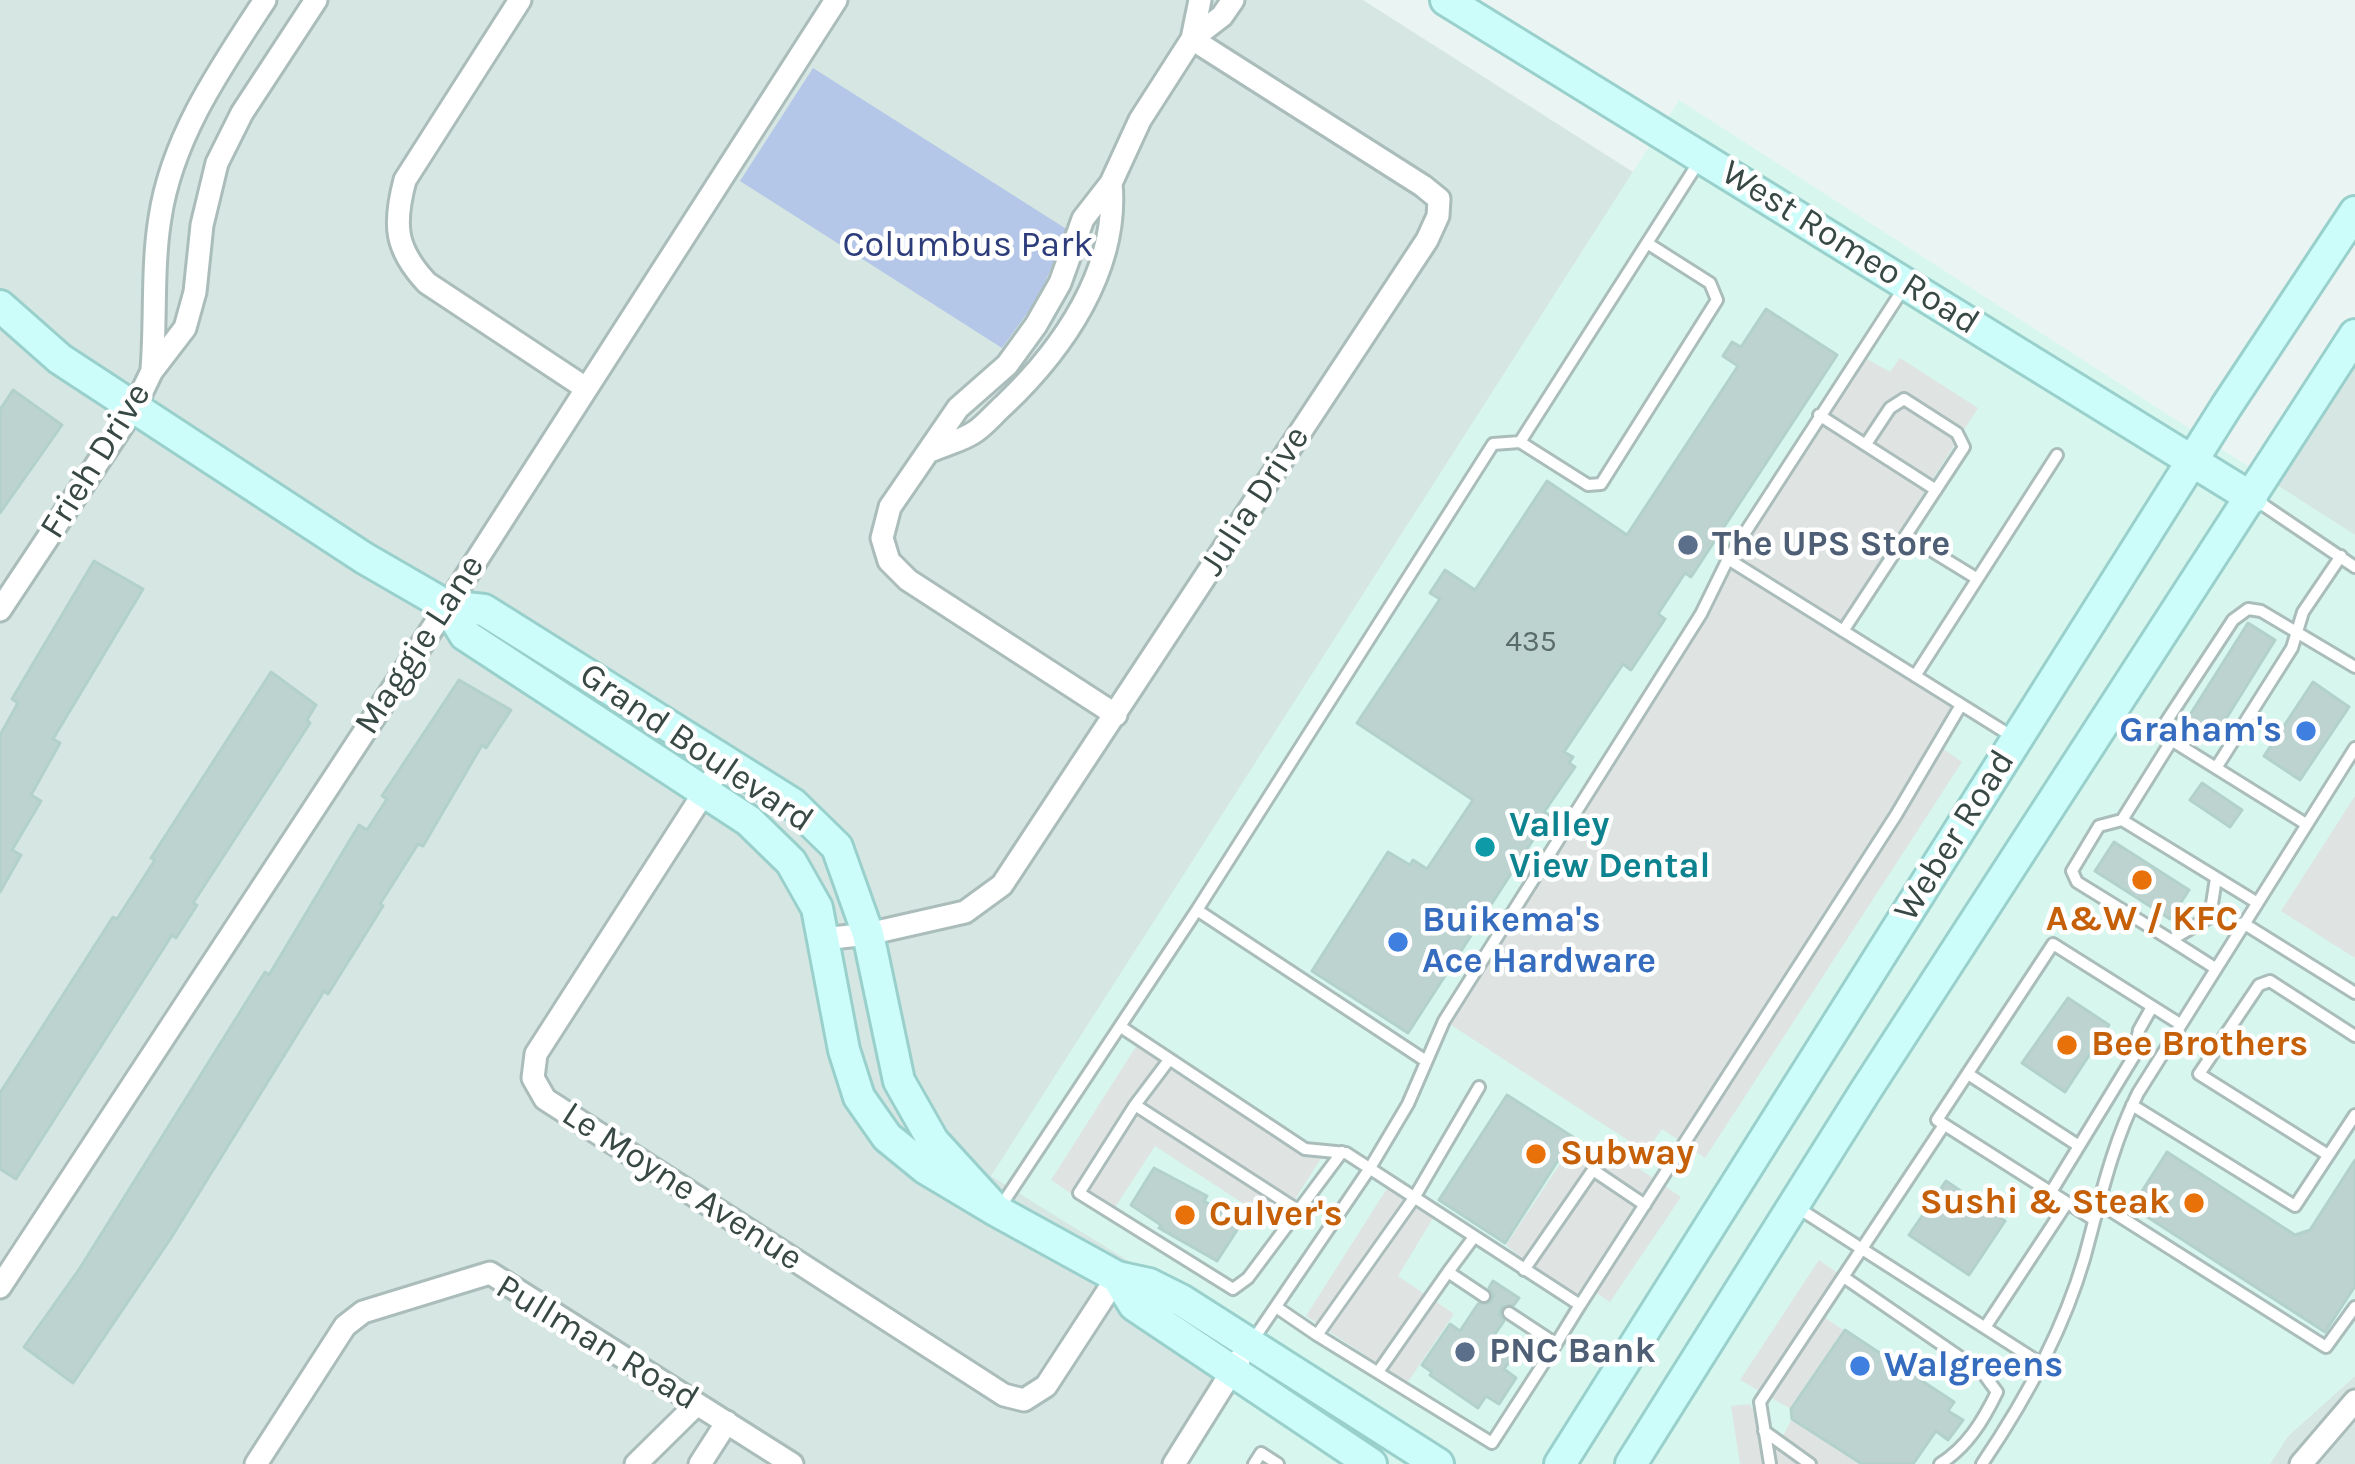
<!DOCTYPE html>
<html>
<head>
<meta charset="utf-8">
<style>
	body { margin:0 }
	canvas { display:block; background:#eaf5f3 }
</style>
</head>
<body>
<canvas width="2355" height="1464"></canvas>
<script>
const ctx = document.querySelector('canvas').getContext('2d');
ctx.lineJoin = 'round';
function paint(path, color) {
  ctx.fillStyle = color;
  ctx.fill(path, 'evenodd');
}
function stroke(path, color, width, dash) {
  ctx.strokeStyle = color;
  ctx.lineWidth = width;
  ctx.lineCap = dash ? 'butt' : 'round';
  ctx.setLineDash(dash || []);
  ctx.stroke(path);
}
function drawText(font, color, halo, rows, align = 'center') {
  ctx.font = font + ' Karla,sans-serif';
  ctx.lineWidth = 9;
  ctx.setLineDash([]);
  ctx.textBaseline = 'middle';
  ctx.strokeStyle = halo;
  ctx.fillStyle = color;
  for (const [text, x, y, turn = 0] of rows) {
    ctx.save();
    ctx.translate(x, y);
    ctx.rotate((+turn || 0) * Math.PI / 180);
    ctx.textAlign = isNaN(turn) ? turn : align;
    if (halo) ctx.strokeText(text, 0, 0);
    ctx.fillText(text, 0, 0);
    ctx.restore();
  }
}
paint(new Path2D(`
	M0 0H1363L1633 172 992 1176 1456 1464H0Z
	M2355 333V535L2265 479Z
	M2355 1376V1464H2270L2288 1436Z`), '#d6e6e3');
paint(new Path2D(`
	M1679 100 2355 535V1376L2288 1436 2270 1464H1182L1260 1342 991 1176Z`), '#d7f6ee');
paint(new Path2D(`
	M813 68 1068 230 1038 298 1002 348 740 181Z`), '#b4c7e8');
paint(new Path2D(`
	M1858 354 1890 372 1900 358 1978 408 1840 624 1961 705 1936 744 1962 762 1705 1158 1662 1129 1646 1152 1445 1021Z
	M2355 796V958L2281 911Z
	M1144 1034 1305 1149 1325 1152 1278 1226 1155 1146 1108 1218 1051 1180Z
	M1597 1140 1681 1197 1610 1302 1587 1287 1580 1305 1506 1245 1572 1146 1586 1156Z
	M1393 1179 1438 1210 1398 1276 1454 1314 1407 1383 1306 1316Z
	M1819 1260 1845 1278 1819 1314 1845 1331 1791 1409 1740 1380Z
	M1750 1404 1764 1431 1780 1441 1792 1419 1862 1464H1740L1731 1406Z`), '#dfe4e2');
const building = new Path2D(`
	M1766 309 1837 355 1691 577 1685 573 1658 614 1665 619 1631 670 1623 664 1564 752 1573 757 1569 763 1575 767 1544 812 1549 815 1408 1033 1312 971 1388 852 1410 865 1413 860 1427 869 1473 800 1357 723 1440 599 1430 593 1445 570 1475 590 1547 481 1627 535 1738 366 1723 356 1732 342 1741 347Z
	M13 390 62 425 0 513V410Z
	M94 561 143 589 53 739 60 743 31 795 41 801 12 850 21 855 0 892V735L18 703 12 699Z
	M2248 623 2275 640 2211 743 2183 726Z
	M271 672 316 705 307 720 310 723 193 903 197 905 176 938 172 935 16 1179 0 1169V1093L113 917 117 919 155 860 151 858Z
	M459 680 511 710 486 748 482 745 423 846 418 844 380 904 383 906 328 994 324 991 171 1238 73 1383 24 1347 80 1268 265 972 269 975 359 825 367 830 387 799 382 796Z
	M2313 682 2349 707 2300 780 2264 756Z
	M2202 783 2242 810 2230 827 2190 800Z
	M2114 842 2189 890 2170 919 2095 871Z
	M2068 998 2109 1025 2065 1092 2022 1063Z
	M1507 1095 1573 1137 1505 1243 1439 1200Z
	M2167 1152 2295 1235 2310 1230 2355 1160V1286L2325 1332 2132 1207Z
	M1154 1168 1207 1196 1204 1201 1241 1224 1217 1261 1159 1228 1161 1225 1131 1205Z
	M1946 1181 2005 1221 1969 1275 1909 1235Z
	M1493 1281 1519 1298 1514 1305 1502 1307 1499 1314 1504 1321 1488 1344 1511 1359 1504 1369 1516 1378 1499 1404 1486 1396 1478 1408 1430 1375 1432 1372 1422 1365 1450 1324 1460 1331 1478 1304 1491 1302 1494 1295 1489 1288Z
	M1845 1330 1954 1402 1948 1411 1963 1420 1948 1440 1936 1431 1913 1464H1862L1792 1419 1791 1409Z`);
paint(building, '#bdd3cf');
stroke(building, '#b3d1cb', 3);
const lane = new Path2D(`
	M1819 415 1936 490
	M1520 442 1700 160
	M2253 498 2355 567
	M1906 535 1976 578
	M1728 559 2013 737
	M1843 631 1964 447 1957 433 1904 399 1890 408 1866 444
	M1915 676 2057 455
	M2216 768 2163 735 2164 725 2233 620 2248 609 2261 611 2355 667
	M2122 820 2172 740
	M2306 824 2216 768 2292 648 2303 612 2341 556
	M2216 878 2210 917 2171 940 2077 882 2072 871 2099 826 2122 820 2256 902
	M1197 910 1493 444 1520 442 1588 485 1601 484 1717 300 1710 283 1647 243
	M2243 923 2355 993
	M2171 940 2215 968
	M1121 1027 1305 1149 1346 1153 1580 1305 1896 815 1961 705
	M1169 1060 1135 1105 1079 1193 1233 1289 1248 1278 1342 1152
	M1968 1074 2079 1146
	M1479 1087 1414 1198 1317 1335 1492 1443 1556 1344 1509 1313
	M1135 1105 1296 1209
	M2132 1105 2295 1206 2355 1115
	M2328 1155 2199 1074 2259 985 2270 981 2355 1036
	M2051 1192 2134 1056 2139 1030 2152 1007
	M2097 1202 2326 1347 2355 1307
	M1795 1206 2040 1363
	M999 1209 1197 910 1426 1061
	M2093 1219 1937 1120 2053 944 2180 1024
	M1474 1237 1448 1272 1484 1296
	M1524 1270 1593 1170 1645 1205
	M1845 1278 1983 1373 1997 1392C1983 1421 1967 1447 1940 1464
	M1276 1307 1317 1335
	M1986 1326 2067 1203
	M1253 1340 1370 1168 1408 1104 1444 1021 1701 614 1728 559 1905 286
	M1556 1344 1580 1305
	M1378 1372 1448 1272
	M1764 1431 1810 1464
	M1254 1464 1261 1453 1278 1464
	M1770 1464 1760 1402 1944 1125
	M1982 1464C2024 1402 2063 1331 2084 1259 2100 1201 2111 1147 2138 1093L2355 748`);
const street = new Path2D(`
	M520 0 405 180C393 225 395 249 427 283L584 387
	M1192 39 1200 0
	M152 369C156 319 152 267 160 218 172 137 221 67 265 0
	M933 450C946 444 964 440 976 431 986 424 995 413 1004 405 1063 349 1119 269 1111 183
	M0 610 134 408 152 371 185 328 195 292 202 225 217 163 242 113 316 0
	M1116 715 908 580 889 561 882 538 890 507 958 408 1007 365 1036 325 1060 283 1083 219 1111 183 1140 120 1192 39 1222 16 1233 0
	M725 760 536 1054 533 1078 545 1099 1004 1395 1024 1400 1046 1386 1117 1277
	M823 939 868 934 965 912 1002 885 1427 240 1438 216 1439 199 1423 186 1192 39
	M0 1287 447 606 836 0
	M256 1464 345 1326 363 1312 490 1273 792 1464
	M636 1464 697 1404
	M700 1464 727 1422
	M1174 1464 1239 1360
	M2301 1464 2355 1401`);
const secondary = new Path2D(`
	M1446 0 2252 498
	M0 306 60 359 364 558 447 606 484 610 793 804 837 847 868 934 899 1081 933 1141 997 1211
	M447 606 465 635 749 821 791 862 817 908 844 1050 859 1097 887 1137 925 1168 997 1211 1117 1277 1149 1284 1181 1300 1438 1464
	M1117 1277 1134 1305 1371 1464
	M1560 1464 2226 407 2355 212
	M1631 1464 1866 1090 2355 335`);
stroke(lane, '#aabdba', 16);
stroke(street, '#aabdba', 27);
stroke(secondary, '#99d0cc', 36);
stroke(lane, '#fff', 10);
stroke(street, '#fff', 21);
stroke(secondary, '#ccfdfa', 30);
for (const [x, y, r, color] of [
	[1688,545,12,"#5c6f8a"],
	[2306,731,12,"#3f7fe0"],
	[1485,847,12,"#0f9aa8"],
	[2142,880,12,"#e8710a"],
	[1398,942,12,"#3f7fe0"],
	[2067,1045,12,"#e8710a"],
	[1536,1154,12,"#e8710a"],
	[2194,1203,12,"#e8710a"],
	[1185,1215,12,"#e8710a"],
	[1465,1352,12,"#5c6f8a"],
	[1860,1366,12,"#3f7fe0"]
]) {
  const dot = new Path2D();
  dot.arc(x, y, r, 0, 2 * Math.PI);
  ctx.fillStyle = color;
  ctx.fill(dot);
  stroke(dot, '#fff', 4.5);
}
drawText('30px', '#596c68', null, [
	["435",1531,642]
]);
drawText('36px', '#2c3b7a', '#fff', [
	["Columbus Park",968,246]
]);
drawText('36px', '#384945', '#fff', [
	["West Romeo Road",1850,248,32],
	["Frieh Drive",96,461,-58],
	["Julia Drive",1255,501,-57],
	["Maggie Lane",420,645,-57],
	["Grand Boulevard",696,748,34],
	["Weber Road",1955,836,-58],
	["Le Moyne Avenue",682,1187,33],
	["Pullman Road",597,1343,31]
]);
drawText('bold 36px', '#4e5e75', '#fff', [
	["The UPS Store",1712,545],
	["PNC Bank",1489,1352]
], 'left');
drawText('bold 36px', '#366cbe', '#fff', [
	["Graham's",2282,731,"right"],
	["Buikema's",1422,921],
	["Ace Hardware",1422,962],
	["Walgreens",1884,1366]
], 'left');
drawText('bold 36px', '#0d838f', '#fff', [
	["Valley",1509,826],
	["View Dental",1509,867]
], 'left');
drawText('bold 36px', '#c56008', '#fff', [
	["A&W / KFC",2142,920,"center"],
	["Bee Brothers",2091,1045],
	["Subway",1560,1154],
	["Sushi & Steak",2170,1203,"right"],
	["Culver's",1209,1215]
], 'left');
</script>
</body>
</html>
